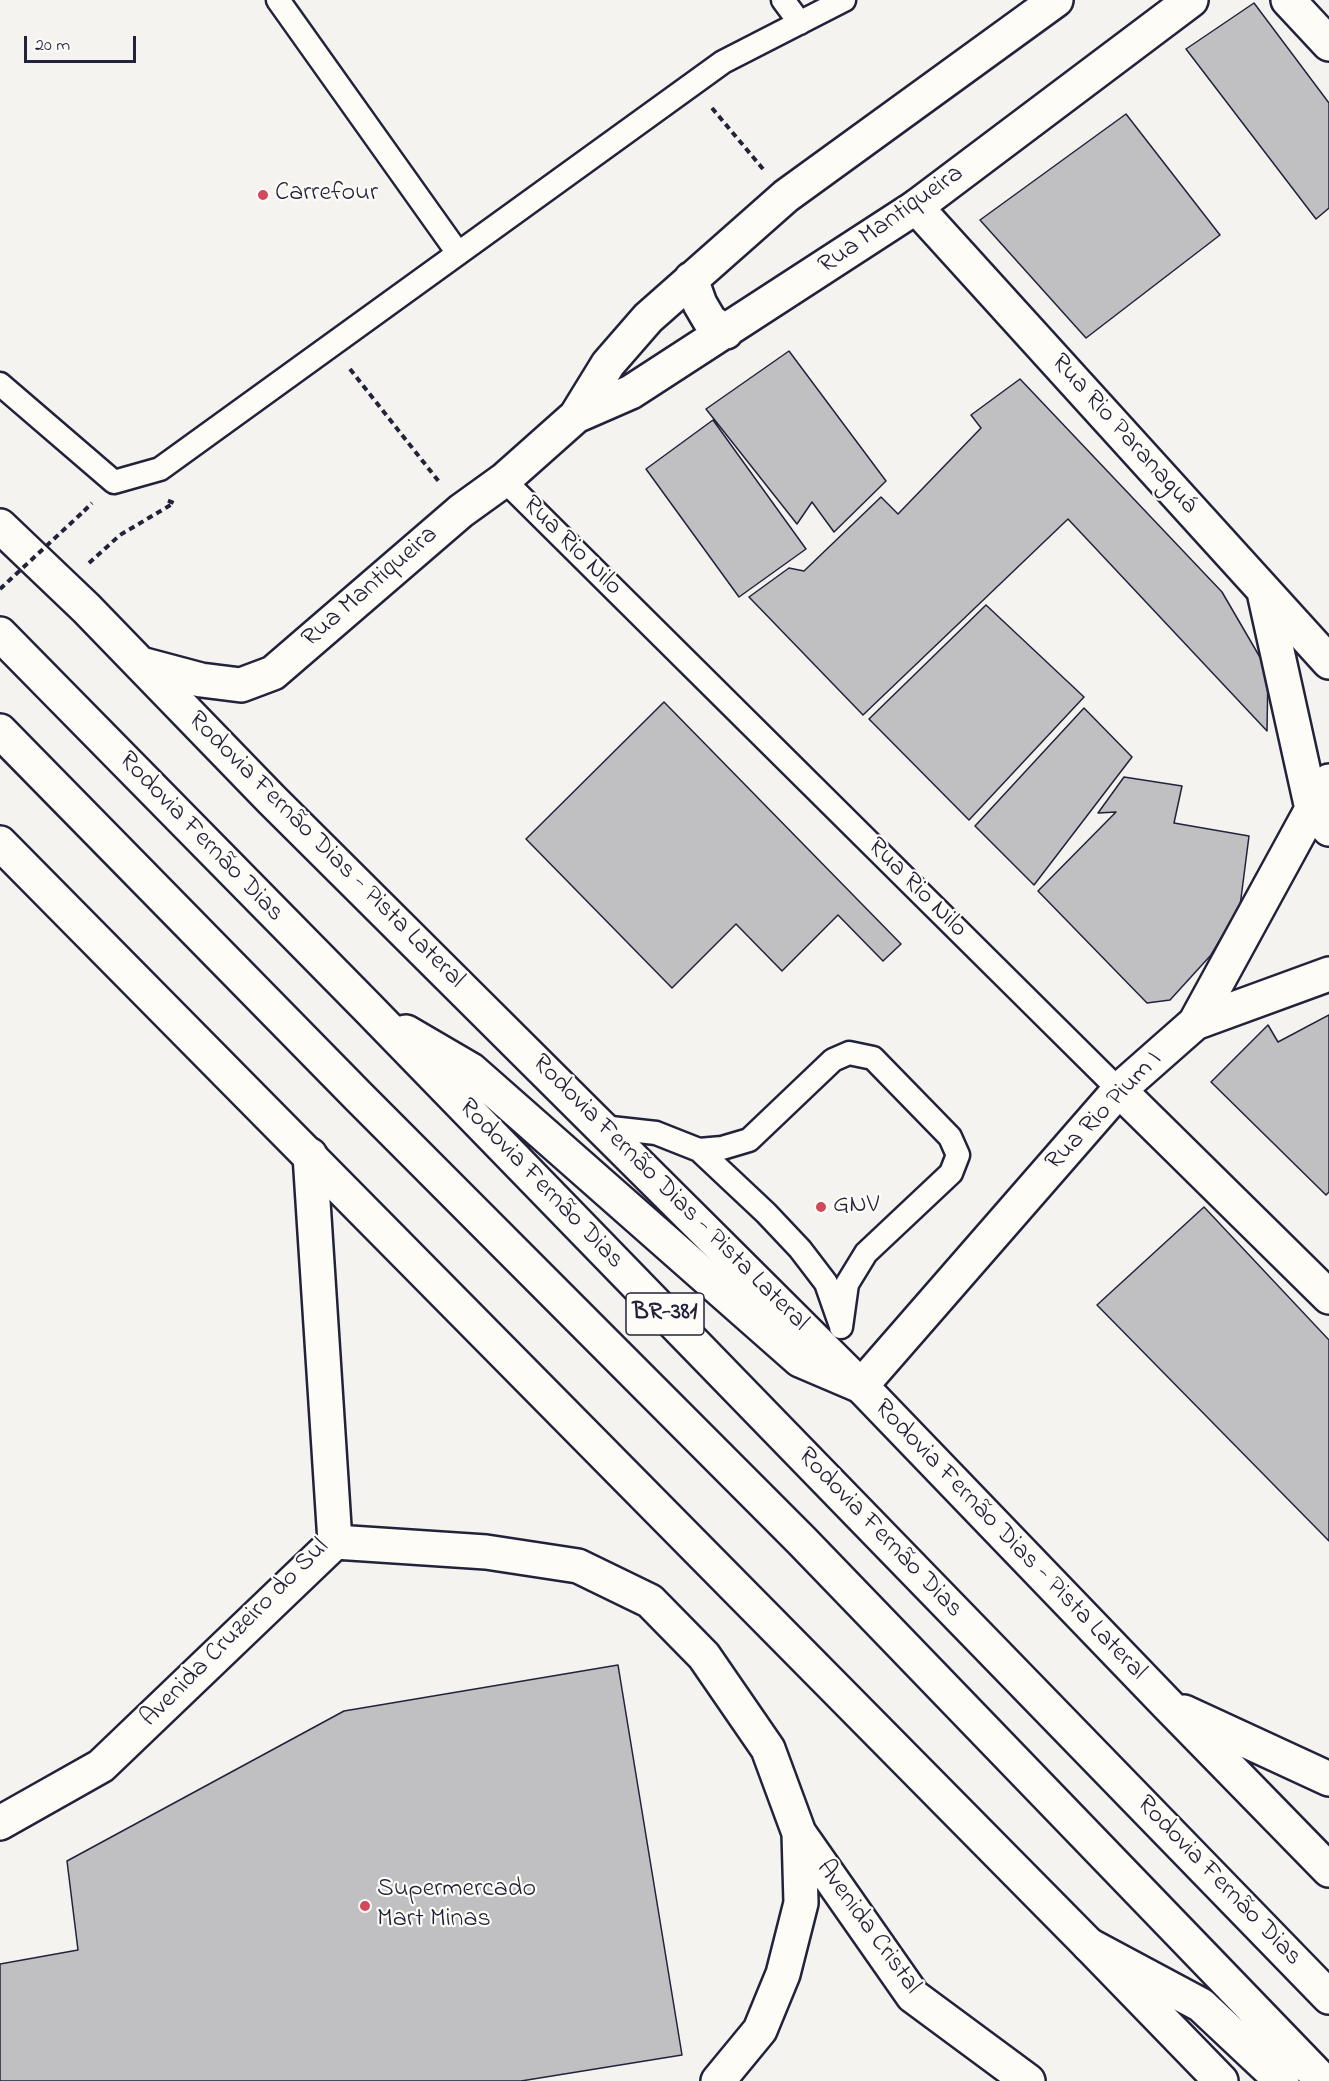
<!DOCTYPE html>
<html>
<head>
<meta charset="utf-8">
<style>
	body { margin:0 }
	#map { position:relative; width:1329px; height:2081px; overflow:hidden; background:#f4f3ef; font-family:"Indie Flower",sans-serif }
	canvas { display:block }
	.scale { position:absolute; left:24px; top:36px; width:112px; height:27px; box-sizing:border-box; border:3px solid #22223b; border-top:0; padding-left:8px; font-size:18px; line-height:21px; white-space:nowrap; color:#22223b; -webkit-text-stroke:4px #fdfcf7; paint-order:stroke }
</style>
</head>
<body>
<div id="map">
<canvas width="1329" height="2081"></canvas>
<div class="scale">20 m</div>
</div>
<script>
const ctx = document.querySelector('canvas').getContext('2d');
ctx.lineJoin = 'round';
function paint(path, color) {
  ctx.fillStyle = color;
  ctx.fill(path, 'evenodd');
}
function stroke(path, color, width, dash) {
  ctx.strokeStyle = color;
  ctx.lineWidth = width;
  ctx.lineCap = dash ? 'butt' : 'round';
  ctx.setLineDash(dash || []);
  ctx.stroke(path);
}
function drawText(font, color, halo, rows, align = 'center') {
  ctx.font = font + ' "Indie Flower",sans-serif';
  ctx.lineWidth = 4.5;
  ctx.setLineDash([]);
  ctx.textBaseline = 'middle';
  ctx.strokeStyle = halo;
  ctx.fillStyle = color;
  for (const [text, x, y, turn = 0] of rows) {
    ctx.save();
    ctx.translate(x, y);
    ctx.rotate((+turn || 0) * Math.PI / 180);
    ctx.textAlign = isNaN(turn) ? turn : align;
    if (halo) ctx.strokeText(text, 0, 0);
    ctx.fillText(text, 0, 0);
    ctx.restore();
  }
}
const building = new Path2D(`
	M1254 3 1329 103V208L1316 219 1186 49Z
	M1126 114 1220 235 1086 338 980 220Z
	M789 351 886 481 834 532 812 502 797 524 706 409Z
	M1020 379 1222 592 1268 671 1267 731 1068 519 863 715 749 597 789 568 804 571 881 497 898 514 981 428 971 415Z
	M713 420 806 549 739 597 646 469Z
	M986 605 1084 697 969 820 869 719Z
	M664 702 901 944 883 961 838 915 782 971 736 924 672 988 526 839Z
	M1084 708 1132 757 1034 885 975 826Z
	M1124 777 1182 786 1174 823 1249 836 1240 906 1211 955 1170 1000 1147 1003 1038 891 1116 812 1098 813Z
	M1329 1015V1192L1326 1195 1211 1082 1268 1025 1278 1042Z
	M1204 1207 1329 1340V1541L1097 1305Z
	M618 1665 682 2055 521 2081H0V1964L78 1950 67 1861 344 1711Z`);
paint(building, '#c0bfc2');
stroke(building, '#22223b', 1.5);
const service = new Path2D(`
	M278 0 458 253
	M783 0 800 23
	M0 384 114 482 160 469 723 62 844 0
	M504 480 1119 1090
	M602 1127 656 1133 699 1150 766 1213 800 1249 826 1283 840 1323
	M699 1150 722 1148 749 1140 833 1060 849 1053 873 1058 950 1137 958 1155 951 1173 866 1253 847 1284 841 1327`);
const minor = new Path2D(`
	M1288 0 1329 44
	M916 207 1329 662
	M1264 592 1312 809 1329 829
	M1195 1023 1329 974
	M1119 1090 1329 1297
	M861 1386 1119 1090 1195 1023 1312 809 1329 781
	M335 1542 486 1552 578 1566 650 1601 704 1656 768 1749 799 1833 801 1903 783 1974 760 2030 718 2081
	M0 1823 101 1766 335 1542 310 1155
	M799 1833 913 1996 1028 2081`);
const tertiary = new Path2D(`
	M691 279 700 304 710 321 726 332
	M576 416 631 392 916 207 1191 0
	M0 526 86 608 271 799 861 1386 1166 1703 1329 1870
	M141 664 201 680 241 685 273 673 461 511 504 480 576 416 608 364 648 318 786 196 1056 0
	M0 843 1089 1945 1221 2081
	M1184 1712 1329 1779`);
const motorway = new Path2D(`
	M0 634 370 1010 1329 1997
	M0 731 359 1097 802 1541 1323 2081
	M406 1032 471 1070 800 1360 861 1386
	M1089 1945 1201 2005 1282 2081`);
stroke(service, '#22223b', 27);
stroke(minor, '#22223b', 38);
stroke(tertiary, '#22223b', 38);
stroke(motorway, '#22223b', 38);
stroke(new Path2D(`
	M712 108 763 169
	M350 369 440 483
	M84 511 92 503
	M89 563 120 535 174 503 166 500`), '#22223b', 4, [6, 4.5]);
stroke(service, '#fdfcf7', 22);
stroke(minor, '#fdfcf7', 33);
stroke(tertiary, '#fdfcf7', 33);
stroke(motorway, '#fdfcf7', 33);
stroke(new Path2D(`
	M0 589 84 511`), '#22223b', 4, [6, 4.5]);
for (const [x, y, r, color] of [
	[263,195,6,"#d1495b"],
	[821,1207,6,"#d1495b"],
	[365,1906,6,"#d1495b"]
]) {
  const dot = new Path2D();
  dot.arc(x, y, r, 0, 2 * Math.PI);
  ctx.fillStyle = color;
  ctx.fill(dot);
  stroke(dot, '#fdfcf7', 2);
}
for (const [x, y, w] of [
	[665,1314,78]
]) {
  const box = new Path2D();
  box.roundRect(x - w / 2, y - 21, w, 42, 4.5);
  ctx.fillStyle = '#fdfcf7';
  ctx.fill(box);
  stroke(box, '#22223b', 1.5);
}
drawText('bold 24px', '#22223b', null, [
	["BR-381",665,1314]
]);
drawText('26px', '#22223b', '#fdfcf7', [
	["Carrefour",275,195],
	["GNV",833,1207],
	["Supermercado",377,1891],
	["Mart Minas",377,1921]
], 'left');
drawText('26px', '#22223b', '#fdfcf7', [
	["Rua Mantiqueira",892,221,-35],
	["Rua Rio Paranaguá",1123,435,48],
	["Rua Rio Nilo",571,547,45],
	["Rua Mantiqueira",371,588,-41],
	["Rodovia Fernão Dias",200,838,46],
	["Rodovia Fernão Dias - Pista Lateral",325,851,45],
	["Rua Rio Nilo",916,889,45],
	["Rua Rio Pium I",1105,1112,-46],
	["Rodovia Fernão Dias",540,1185,46],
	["Rodovia Fernão Dias - Pista Lateral",669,1194,45],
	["Rodovia Fernão Dias",879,1534,46],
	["Rodovia Fernão Dias - Pista Lateral",1009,1541,46],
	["Avenida Cruzeiro do Sul",236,1634,-45],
	["Rodovia Fernão Dias",1218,1882,46],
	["Avenida Cristal",867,1928,54]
]);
</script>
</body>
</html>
